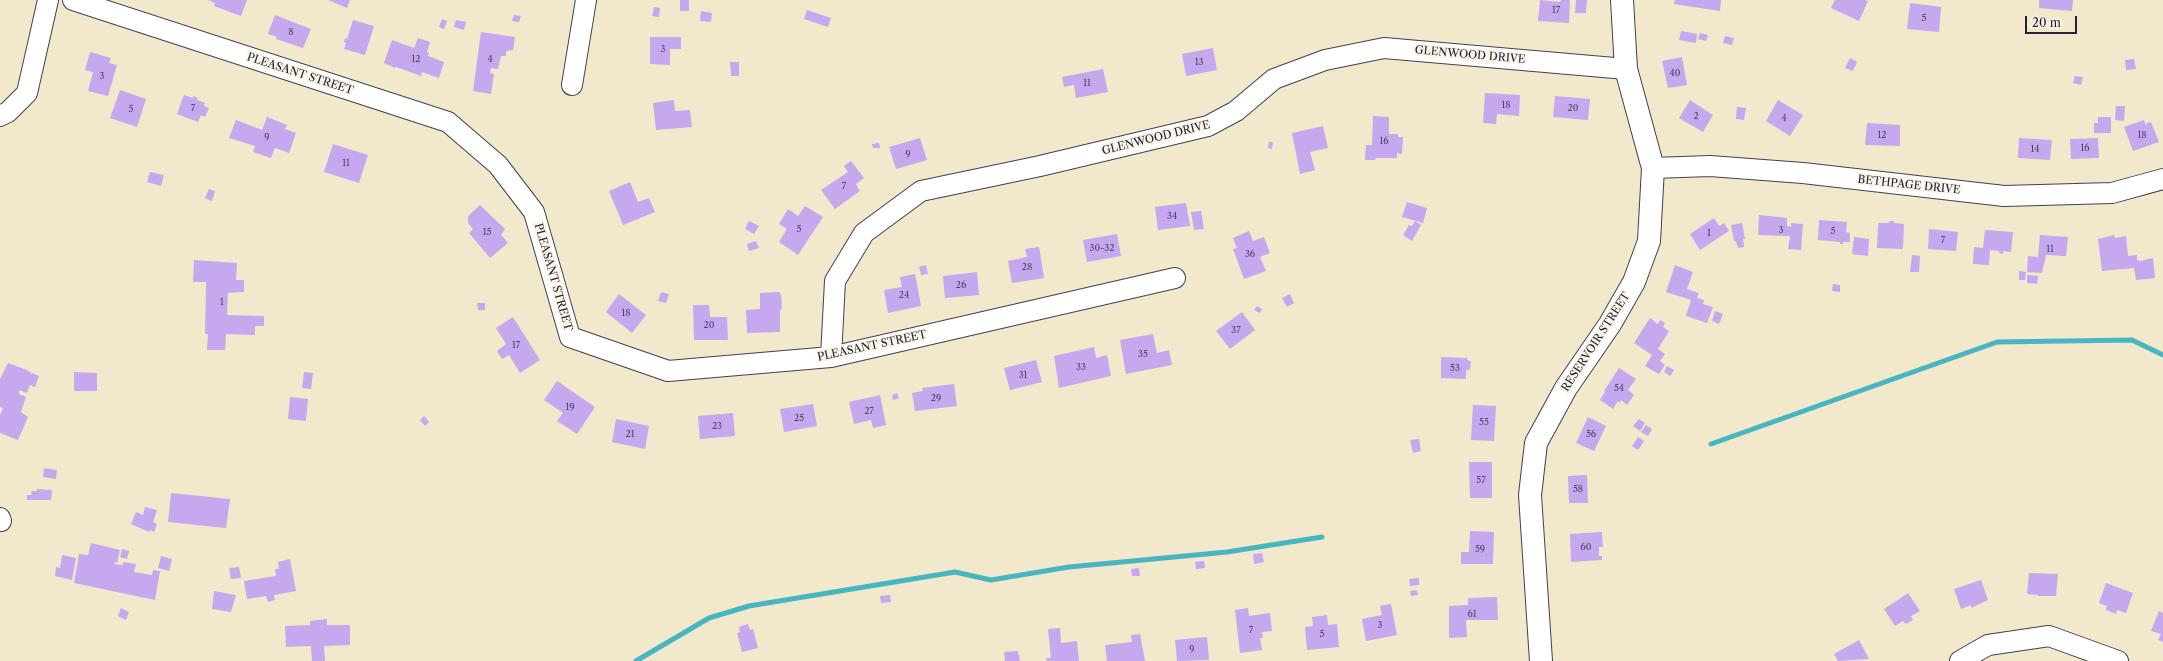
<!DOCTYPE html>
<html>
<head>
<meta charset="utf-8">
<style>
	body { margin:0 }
	#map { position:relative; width:2163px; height:661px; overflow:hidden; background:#f2e8cc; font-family:"Libre Caslon Text",serif }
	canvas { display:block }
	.scale { position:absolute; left:2025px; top:16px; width:52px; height:18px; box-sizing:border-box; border:2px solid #22223b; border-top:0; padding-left:5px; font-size:12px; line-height:14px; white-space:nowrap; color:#22223b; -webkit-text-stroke:3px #fcf5e5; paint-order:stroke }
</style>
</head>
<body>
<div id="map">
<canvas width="2163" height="661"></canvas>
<div class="scale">20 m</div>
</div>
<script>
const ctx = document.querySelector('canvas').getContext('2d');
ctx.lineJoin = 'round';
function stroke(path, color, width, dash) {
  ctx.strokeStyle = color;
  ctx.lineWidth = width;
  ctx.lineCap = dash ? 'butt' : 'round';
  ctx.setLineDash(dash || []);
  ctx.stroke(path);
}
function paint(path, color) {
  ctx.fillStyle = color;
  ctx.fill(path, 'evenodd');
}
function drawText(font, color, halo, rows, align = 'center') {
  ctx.font = font + ' "Libre Caslon Text",serif';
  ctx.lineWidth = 4;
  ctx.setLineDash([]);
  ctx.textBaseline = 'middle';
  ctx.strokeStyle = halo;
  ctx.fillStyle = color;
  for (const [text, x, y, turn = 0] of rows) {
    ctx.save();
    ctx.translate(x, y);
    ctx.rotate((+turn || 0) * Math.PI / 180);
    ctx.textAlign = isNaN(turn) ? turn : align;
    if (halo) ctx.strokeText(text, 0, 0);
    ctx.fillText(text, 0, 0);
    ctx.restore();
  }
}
stroke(new Path2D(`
	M1711 444 1997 342 2132 340 2163 355
	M636 661 709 618 749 606 955 572 991 580 1069 567 1227 552 1322 537`), '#48b6c1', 5);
paint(new Path2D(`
	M208 0H247L241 16 214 6 215 3Z
	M328 0H350L347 8Z
	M680 0H689V11H680Z
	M1540 0 1560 2 1561 0H1570L1569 23 1538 21Z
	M1576 0H1587L1586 13H1575Z
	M1675 0H1721L1720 11 1674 4Z
	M1835 0H1865L1868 1 1859 21 1831 8Z
	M2039 0H2073L2072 11 2039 8Z
	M1910 3 1941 7 1939 32 1907 29Z
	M654 7 660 8 659 17 652 16Z
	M807 10 831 18 828 27 804 19Z
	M701 11 712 13 711 22 700 21Z
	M275 15 311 29 303 48 276 39 277 37 268 34Z
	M514 15 521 16 519 22 512 21Z
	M442 19 447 21 444 29 439 27Z
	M353 20 374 26 365 55 344 49 346 43 344 42 345 38 347 39Z
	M456 20 466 22 464 30 454 27Z
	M1681 31 1697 34 1696 43 1679 40Z
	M481 32 515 37 513 50 506 51V56H501L498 69 491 68 490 73 494 74 491 94 473 91Z
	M1700 33 1708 35 1706 41 1698 39Z
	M1725 36 1734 38 1732 45 1723 43Z
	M650 37H681V49H670V65L650 64Z
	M418 38 430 42 427 52 429 53 428 56 444 62 439 78 422 72 421 76 402 69 395 67V68L384 63 392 40 414 48Z
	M1213 48 1217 70 1186 76 1182 54Z
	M90 52 111 58 109 63 117 65 108 96 88 91 93 72 85 70Z
	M1682 57 1687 85 1668 88 1662 61Z
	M1850 58 1857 62 1853 71 1845 68Z
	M2134 59 2136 69 2126 70 2125 60Z
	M730 62H739V76H731Z
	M1103 69 1108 92 1076 98 1074 85 1064 87 1062 77Z
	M2075 76 2083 77 2081 85 2073 83Z
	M120 90 146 99 137 127 110 118Z
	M1485 93 1520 95 1519 116 1497 114 1496 124 1483 123Z
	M184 95 193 98V96L198 98 197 100 205 103 204 106 209 108 205 117 201 115 198 122 177 114Z
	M1555 96 1590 99 1588 120 1553 117Z
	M674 100 675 111 690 110 692 127 656 130 653 103Z
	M1690 100 1713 115 1703 132 1679 118Z
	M1778 100 1803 115 1790 136 1766 121Z
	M2116 106H2125L2124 121 2115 120Z
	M1737 107 1746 108 1744 120 1736 119Z
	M1373 116 1389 117V134H1398V137H1403L1402 154 1397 153V158H1376L1375 160H1365L1366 145H1372Z
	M267 117 287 125 285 129 296 133 289 153 275 148 271 158 253 152 255 146 229 138 236 120 262 130Z
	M2098 117H2111V133H2094V123H2098Z
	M2144 120 2146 126 2147 123 2151 122 2159 142 2133 151 2124 127Z
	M1867 123 1900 125V146L1865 145Z
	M1323 126 1328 148 1310 152 1315 170 1300 174 1292 133Z
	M920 138 927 160 896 169 889 147Z
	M2019 138 2052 140 2050 160 2018 158Z
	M2098 138 2099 158 2071 159 2070 139Z
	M1269 142H1273L1272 149 1268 148Z
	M879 143 880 148H873L872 144Z
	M333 144 368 155 359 183 324 172Z
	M851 161 864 178 856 184 860 191 835 209 821 190 848 172 844 166Z
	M150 172 164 175 161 186 147 182Z
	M630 182 638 202 649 198 655 212 623 225 609 191Z
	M209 189 215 191 212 201 205 198Z
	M1407 202 1427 208 1423 223 1402 217Z
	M1186 203 1190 226 1158 230 1155 207Z
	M480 205 505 229 501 235 508 243 490 258 469 233 473 229 468 223V216Z
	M805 206 823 217 798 255 779 242 787 229 779 224 788 209 798 216Z
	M1201 211 1204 229 1194 230 1191 212Z
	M1759 215 1787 218V226L1791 227V223L1803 224 1801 250 1788 249 1790 236 1758 235Z
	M1714 218 1719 226 1724 223 1729 231 1700 250 1690 234Z
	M1819 220 1847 222 1846 232 1850 233V242H1843V244H1840V242L1818 240Z
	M749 221 759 226 754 234 745 229Z
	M1415 221 1421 225 1412 241 1403 235 1409 225 1412 226Z
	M1889 221H1894V223L1904 224 1903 249 1877 248 1878 223H1889Z
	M1742 223 1745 239H1743L1744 247 1738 248 1736 241H1734L1731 225Z
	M1929 229 1958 232 1956 251 1928 249Z
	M1985 230 2013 232 2011 252 2003 251V254L1999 253V251L1990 250 1989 265 1973 264 1974 247 1983 248Z
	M1249 231 1253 241 1264 237 1270 253 1260 257 1266 271 1244 279 1233 249 1237 248 1233 238Z
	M1117 234 1121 256 1087 262 1083 240Z
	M2040 235 2068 237 2066 256 2046 255 2042 273 2027 272 2028 256 2038 257Z
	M2114 235 2115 238 2126 236 2128 256 2137 255V260L2140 261 2153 258 2155 278 2136 280 2134 268 2102 271 2098 239Z
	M1854 237 1869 239 1868 256 1852 254Z
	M756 241 759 248 749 251 747 244Z
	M1039 247 1044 278 1012 283 1008 261 1027 257 1025 249Z
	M1912 255 1920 256 1919 272H1910Z
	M194 260 237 263 236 280H244V292L228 293 227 315 264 316V326H255V335L226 334 225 350H207L208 334H205L206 282H193Z
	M926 265 928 274 921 275 919 267Z
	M1675 265 1693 272 1687 289 1699 293 1697 298 1704 300 1703 304 1713 307 1707 323 1686 316 1691 300 1666 292Z
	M2019 271 2026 272 2025 280H2019Z
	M977 272 979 295 945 298 943 276Z
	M915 274 921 306 888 313 884 290 902 287 900 277Z
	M2027 275 2038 276 2037 284 2027 283Z
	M1833 284 1840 285V292L1832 291Z
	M661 292 669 294 666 303 658 301Z
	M779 292 781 294 782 308 780 311V332L747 333 746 310 760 309V293Z
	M619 294 646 315 632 333 606 312Z
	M1290 294 1294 303 1287 307 1282 298Z
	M477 303H485V310H478Z
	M693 305H709L710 317H727L728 340H694Z
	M1257 306 1262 309 1260 313 1254 310Z
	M1715 311 1723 314 1719 324 1712 321Z
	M1242 312 1255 330 1230 349 1216 331Z
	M513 317 540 360 520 373 509 355 502 359 497 351 506 344 496 328Z
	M1650 318 1658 324 1660 320 1665 323 1663 327 1669 331 1658 349 1665 354 1660 361 1665 365 1659 374 1645 366 1652 355 1634 343Z
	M1153 334 1157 353 1169 350 1172 365 1126 374 1120 340Z
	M1094 347 1096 358 1107 355 1111 376 1059 388 1054 356Z
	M1441 357 1467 358V360L1471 361 1470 370H1466V379L1441 378Z
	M1036 360 1042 382 1010 390 1004 368Z
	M8 363 27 370 31 373 30 375 32 373 39 376 35 387 30 385 27 393 19 390V394L26 397 21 412 28 417 18 440 0 433V415L3 408 0 407V379Z
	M1667 366 1674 370 1670 376 1664 372Z
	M1619 368 1636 379 1628 390 1634 395 1627 405 1621 400 1620 403 1618 401 1613 409 1600 400 1605 392 1604 391Z
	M74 372 97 373V391H74Z
	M304 372 313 373 311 389 302 388Z
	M557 381 595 407 577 434 557 421 563 413 544 400Z
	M954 384 957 406 915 411 912 393 923 391 922 388Z
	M897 393 899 398 893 400 892 395Z
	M880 395 886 425 873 428 871 420 854 424 849 402Z
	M290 397 308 399 306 421 288 419Z
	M813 404 817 426 784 432 780 409Z
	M1473 405 1496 406 1494 441 1471 440Z
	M733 413 735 436 700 439 698 416Z
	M424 416 429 422 425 426 420 420Z
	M1588 417 1606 426 1594 451 1576 443Z
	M616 419 649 426 645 449 612 442Z
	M1639 419 1645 423 1640 431 1633 426Z
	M1646 425 1652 429 1648 436 1641 432Z
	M1638 437 1644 441 1638 450 1632 446Z
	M1419 439 1421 451 1413 453 1410 440Z
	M1469 462H1492V498H1470Z
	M44 468 57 470 56 479 43 477Z
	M1587 475 1588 503H1569L1568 476Z
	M37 489 52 490 51 500H27V495H31L32 491H37Z
	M171 493 230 499 226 528 168 522Z
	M145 507 157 510 153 522 157 524 154 532 150 530 149 532 131 524 136 512 143 515Z
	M1470 531 1494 532 1493 564H1461V552H1469Z
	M1602 532 1603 547H1599V556H1602V560L1571 562 1570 534Z
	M91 543 120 550 117 563 115 562 114 564 123 565V562L136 564 134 572 152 575 153 570 160 571 155 600 74 583 79 554 88 555Z
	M122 549 129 551 127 559 120 557Z
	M1262 553 1264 562 1254 564 1253 554Z
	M62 555 76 558 72 580 55 576 56 567 60 568Z
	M161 556 172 559 169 571 158 568Z
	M290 559 296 591 274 595 275 600 268 602 266 596 247 599 244 581 276 576 275 569H279L278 562Z
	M1204 561 1205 568 1196 569 1195 562Z
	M239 567 241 578 231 579 229 568Z
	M1139 568 1140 576H1132L1131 569Z
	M2029 573 2058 574 2056 596H2038V595L2027 594Z
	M1419 578V585L1410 586 1409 579Z
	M1981 580 1988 600 1971 608V605L1961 609 1954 589Z
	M2106 583 2133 593 2126 613 2117 610 2116 614 2106 610 2107 606 2099 603Z
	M1417 590 1418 595 1411 596 1410 591Z
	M214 591 236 595 231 612 212 609Z
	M1908 593 1920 611 1911 616 1913 620 1906 624 1903 621 1895 626 1884 609Z
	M890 595 891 602 881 603 880 596Z
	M1497 597 1498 620H1466L1467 637 1449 638V606L1468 605V598Z
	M1391 604 1397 635 1366 641 1362 619 1382 615 1380 606Z
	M121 608 129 612 126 620 118 616Z
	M1248 608 1249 616 1270 613 1272 631 1262 632 1263 638H1260L1262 650 1240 653 1235 610Z
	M2159 611 2163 613V642L2158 640 2161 634 2151 631Z
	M1327 615 1328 625 1337 624 1339 647 1307 650 1305 627 1313 626 1312 617Z
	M327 619V625H350V645L324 646 325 661H312L311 646 286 647 285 626 310 625V621Z
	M748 624 750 630 753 629 758 648 742 652 737 633 740 632 739 627Z
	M1060 628 1061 643 1077 641 1079 661H1047L1046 658H1051L1048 629Z
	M1140 634 1145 661H1107L1105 645 1132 642 1131 635Z
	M1207 637 1209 660 1177 661 1175 640Z
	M1859 640 1869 659 1838 661 1834 654Z
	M1018 651 1020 661H1005L1004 652Z`), '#c5a8ed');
const street = new Path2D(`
	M73 0 448 122 498 165 534 212 570 337 668 371 831 357 1175 278
	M572 85 586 0
	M0 116 8 112 27 93 48 0
	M1653 168 1710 166 1803 173 2004 196 2112 193 2163 179
	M831 357 835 281 864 233 921 191 1040 166 1208 126 1236 111 1274 79 1325 60 1384 48 1626 69
	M0 518 1 521
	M1960 661 1988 645 2049 636 2118 661`);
const secondary = new Path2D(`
	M1541 661 1530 495 1536 443 1566 388 1610 324 1634 282 1649 241 1653 168 1626 69 1622 0`);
stroke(street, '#414051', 22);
stroke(secondary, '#414051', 24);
stroke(street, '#fff', 20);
stroke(secondary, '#fff', 22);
drawText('9px', '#4b4468', null, [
	["17",1556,10],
	["5",1924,18],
	["8",291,32],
	["3",663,49],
	["12",416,59],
	["4",490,59],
	["13",1199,62],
	["40",1675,73],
	["3",102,76],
	["11",1087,83],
	["18",1506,105],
	["7",193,108],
	["20",1573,108],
	["5",131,109],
	["2",1696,116],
	["4",1784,118],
	["12",1882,135],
	["18",2142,135],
	["9",267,137],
	["16",1384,141],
	["16",2085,148],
	["14",2035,149],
	["9",908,154],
	["11",346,163],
	["7",844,186],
	["34",1172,216],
	["5",799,229],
	["3",1781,230],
	["5",1833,231],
	["15",487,232],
	["1",1709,233],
	["7",1943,240],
	["30-32",1102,248],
	["11",2050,249],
	["36",1250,254],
	["28",1027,267],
	["26",961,285],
	["24",904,295],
	["1",222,302],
	["18",626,313],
	["20",709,325],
	["37",1236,330],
	["17",516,345],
	["35",1143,354],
	["33",1081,367],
	["53",1455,368],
	["31",1023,375],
	["54",1619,388],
	["29",936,398],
	["19",570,407],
	["27",869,411],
	["25",799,418],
	["55",1484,422],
	["23",717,426],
	["21",630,434],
	["56",1591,434],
	["57",1481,480],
	["58",1578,489],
	["60",1586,547],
	["59",1480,549],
	["61",1472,614],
	["3",1380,625],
	["7",1251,630],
	["5",1322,634],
	["9",1192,649]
]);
drawText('11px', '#22223b', '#fcf5e5', [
	["GLENWOOD DRIVE",1470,55,5],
	["PLEASANT STREET",300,74,18],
	["GLENWOOD DRIVE",1156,138,-14],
	["BETHPAGE DRIVE",1909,185,6],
	["PLEASANT STREET",553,277,74],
	["RESERVOIR STREET",1596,342,-57],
	["PLEASANT STREET",872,346,-12]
]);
</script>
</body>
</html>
